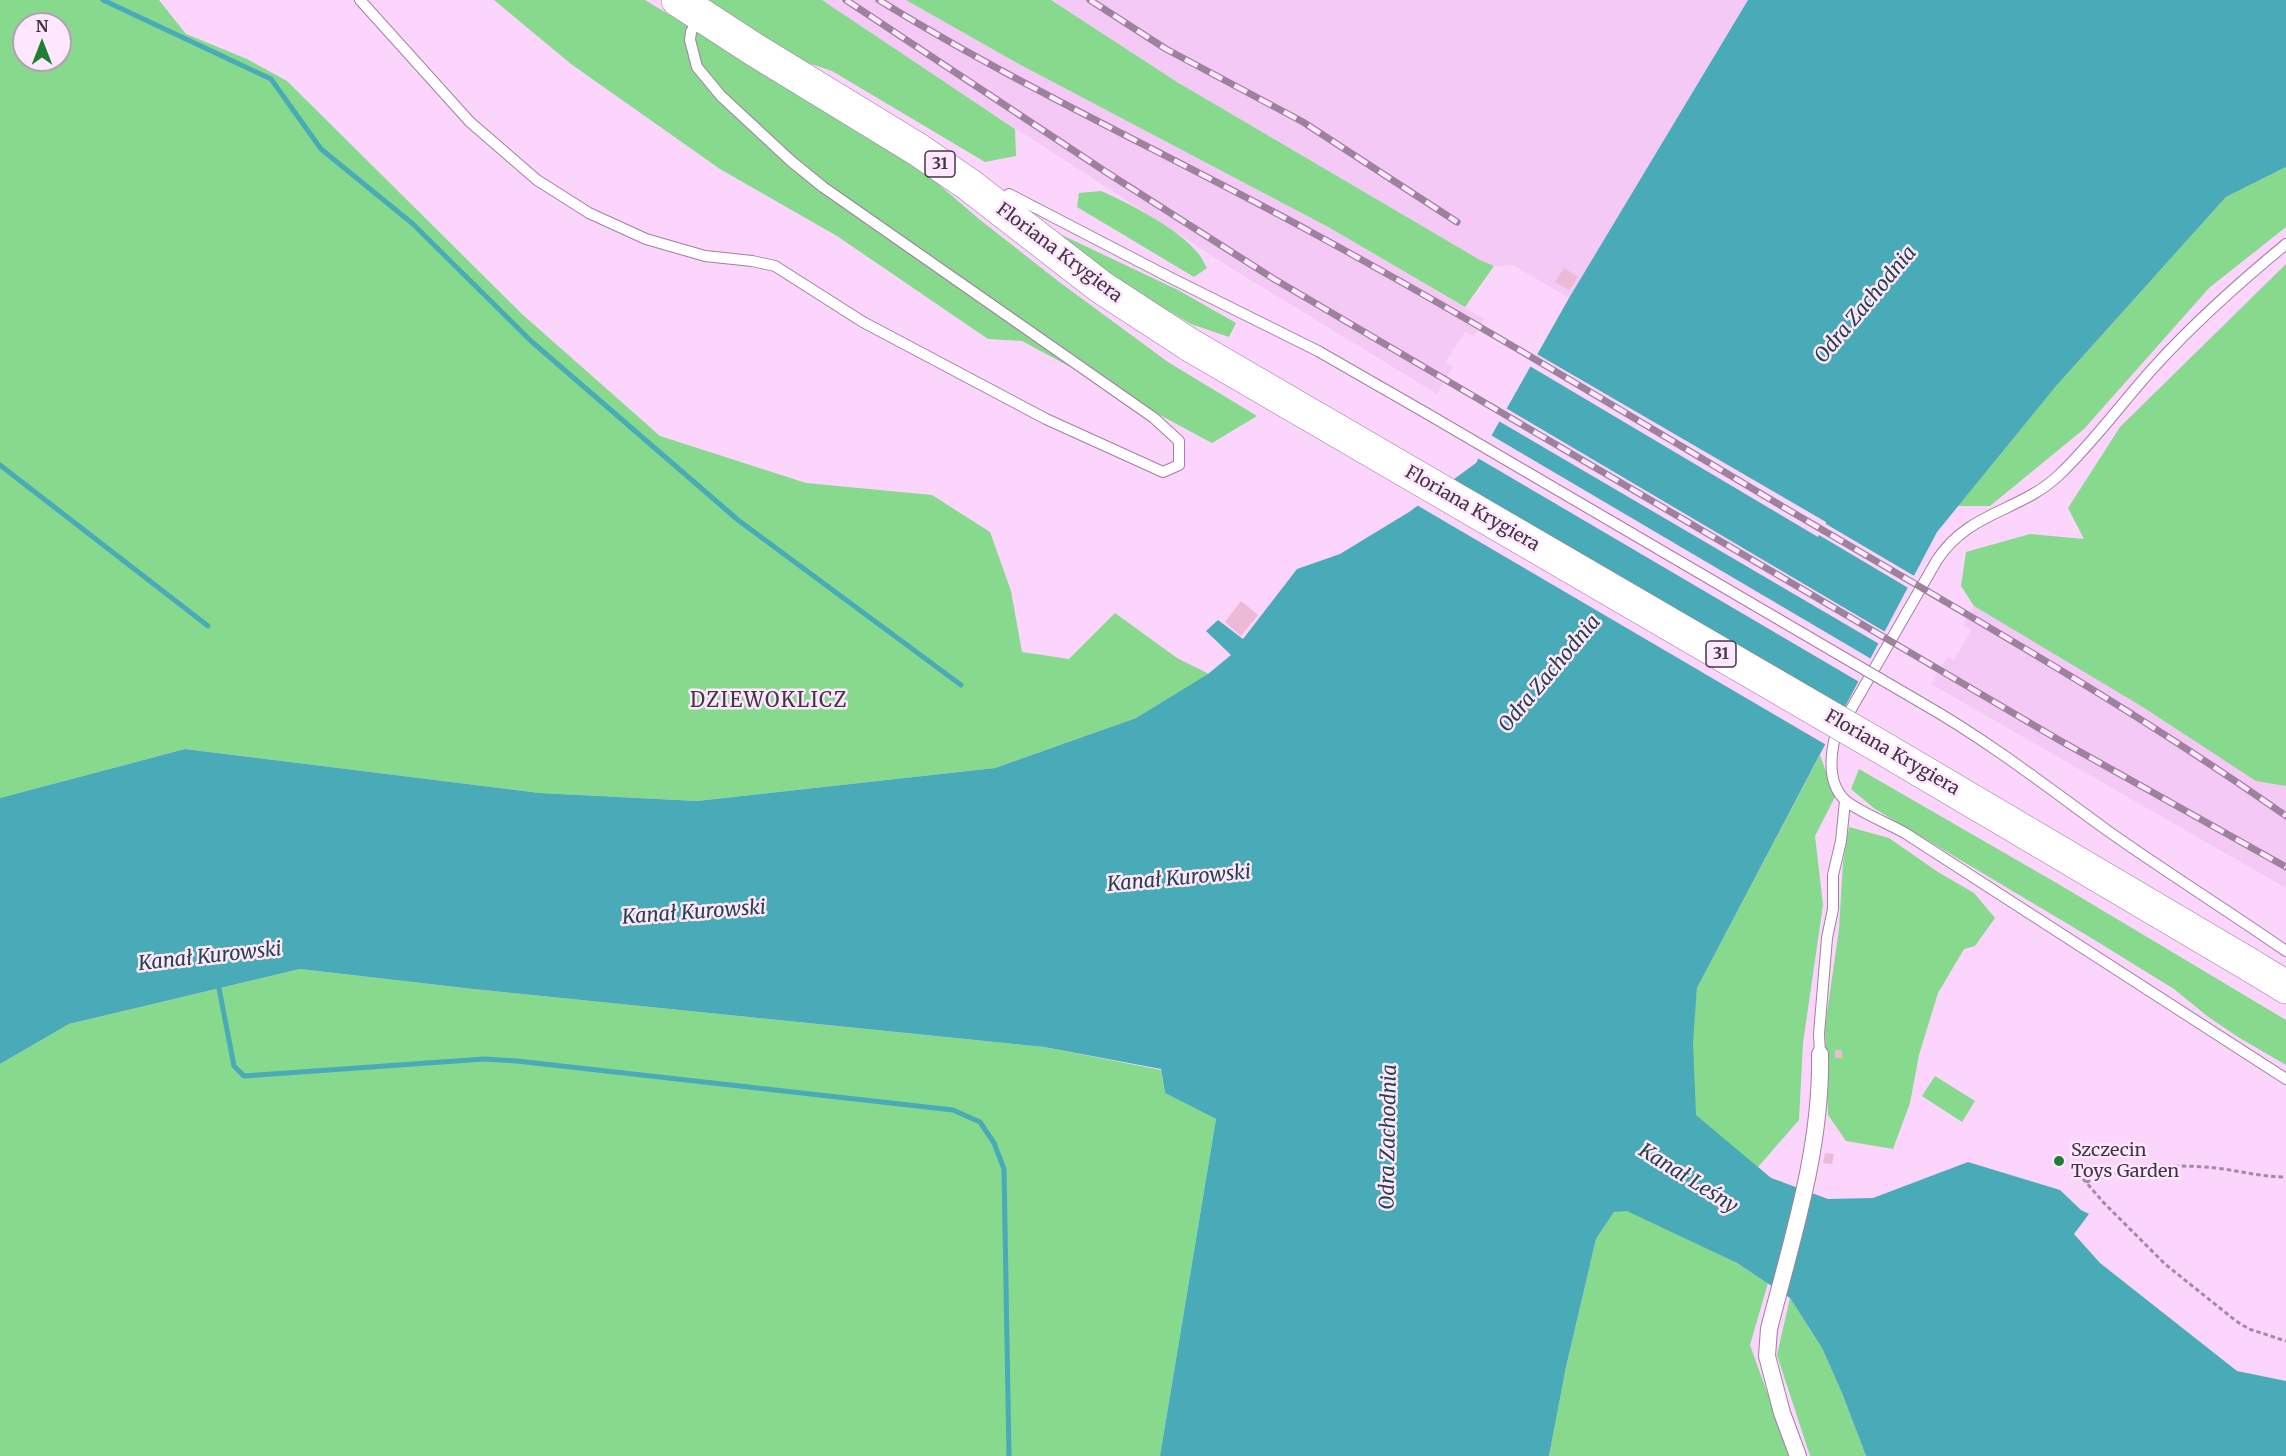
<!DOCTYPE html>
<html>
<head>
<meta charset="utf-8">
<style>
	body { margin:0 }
	#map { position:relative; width:2286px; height:1456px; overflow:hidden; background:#fbd5fb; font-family:Merriweather,serif }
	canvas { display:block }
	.north { position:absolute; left:12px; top:12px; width:60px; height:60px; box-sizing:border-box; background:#ffe8ff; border:2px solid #b4a0b4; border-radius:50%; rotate:0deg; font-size:16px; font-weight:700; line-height:24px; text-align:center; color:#443544 }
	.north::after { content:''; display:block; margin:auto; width:21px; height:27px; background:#1e7f31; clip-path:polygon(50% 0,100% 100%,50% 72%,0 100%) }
</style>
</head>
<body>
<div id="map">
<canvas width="2286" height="1456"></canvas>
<div class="north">N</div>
</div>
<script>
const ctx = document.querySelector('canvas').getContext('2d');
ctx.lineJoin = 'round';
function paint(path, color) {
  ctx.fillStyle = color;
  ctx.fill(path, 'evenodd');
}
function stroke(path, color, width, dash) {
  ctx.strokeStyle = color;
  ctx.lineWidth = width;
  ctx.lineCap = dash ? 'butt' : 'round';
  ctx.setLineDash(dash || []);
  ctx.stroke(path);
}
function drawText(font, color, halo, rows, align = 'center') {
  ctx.font = font + ' Merriweather,serif';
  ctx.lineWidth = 5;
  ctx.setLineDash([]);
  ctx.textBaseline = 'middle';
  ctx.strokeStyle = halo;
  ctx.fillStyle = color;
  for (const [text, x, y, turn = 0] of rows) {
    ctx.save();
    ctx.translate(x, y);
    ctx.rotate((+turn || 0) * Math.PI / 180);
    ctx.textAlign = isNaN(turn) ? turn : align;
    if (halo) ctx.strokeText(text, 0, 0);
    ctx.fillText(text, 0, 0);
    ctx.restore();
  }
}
paint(new Path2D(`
	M822 0H906L1017 63 1330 228 1484 319 1474 337 1465 332 1446 361V363L1453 367 1437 394 1231 268 978 104Z
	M1051 0H1748L1569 298 1513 265 1494 266 1480 260 1177 82Z
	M1974 606 2141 706 2256 780 2286 786V888L1931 684 1947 657 1954 660 1971 630 1963 625Z`), '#f5c9f5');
paint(new Path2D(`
	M0 0H159L186 34 247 59 287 81 522 314 660 436 806 483 932 495 990 532 1011 591 1022 652 1069 659 1115 613 1177 658 1209 674 1136 718 995 768 697 801 540 793 185 749 0 798ZM24 24H60V60H24Z
	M494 0H645L916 165 979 219 1058 281 1168 362 1257 416 1212 443 1022 341 988 339 837 236 720 169 571 64Z
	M703 0H822L1015 129 1016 156 985 162 832 71 799 60Z
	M906 0H1051L1177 82 1480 260 1494 266 1465 307 1330 228 1017 63Z
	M2286 167V227L2209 288 2084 429 1990 506H1958L2057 385 2226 197Z
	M1101 191C1130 204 1176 227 1197 252 1201 256 1204 263 1207 268L1194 277 1077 207 1079 193Z
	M1062 235 1178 290 1236 323 1229 337 1191 324 1113 278 1077 254Z
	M2286 264V786L2256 781 2141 706 1974 606 1961 586 1966 552 2030 534 2084 539 2068 508 2120 427Z
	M1820 755 1835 797 1815 836 1823 905 1803 1043 1799 1120 1758 1167 1771 1178 1783 1182 1775 1197 1686 1107 1697 988Z
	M1859 769 2060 885 2286 1020V1065L2238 1037 2207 1016 2174 989 2088 936 1875 809 1851 789Z
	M1849 827 1889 838 1938 872 1974 893 1995 918 1975 946 1964 949 1938 993 1919 1055 1910 1103 1893 1149 1846 1141 1828 1115 1825 1027 1839 929 1843 862Z
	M300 969 473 989 1044 1047 1161 1070 1165 1093 1216 1119 1160 1456H0V1064L69 1024Z
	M1935 1076 1975 1101 1962 1122 1922 1096Z
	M1627 1210 1737 1263 1768 1283 1750 1345 1790 1456H1549L1566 1367 1596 1239 1614 1212Z
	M1790 1298 1822 1348 1842 1393 1866 1456H1810L1777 1355Z`), '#87d98e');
paint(new Path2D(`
	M1748 0H2286V167L2226 197 2057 385 1937 532 1697 988 1693 1042 1696 1115 1771 1178 1828 1199 1873 1198 1968 1162 2060 1190 2081 1210 2089 1214 2074 1234 2100 1263 2237 1371 2286 1381V1456H1866L1842 1393 1822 1348 1790 1298 1737 1263 1627 1211 1614 1212 1596 1239 1566 1367 1549 1456H1160L1216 1119 1165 1093 1161 1069 1044 1047 473 989 300 969 69 1024 0 1064V798L185 749 540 793 697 801 995 768 1136 718 1208 674 1231 655 1206 631 1218 620 1243 639 1297 569 1340 554 1409 512 1476 463 1569 298Z`), '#49abb7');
paint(new Path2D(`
	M1535 353 1826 522V524L1916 577 1910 589 1819 535 1818 537 1528 365Z
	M1504 407 1887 633 1881 645 1497 420Z
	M1489 434 1873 660 1861 683 1476 457Z
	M1450 479 1846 711 1828 746 1415 504Z`), '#fbd5fb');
stroke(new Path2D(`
	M103 0 271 79 321 149 413 224 531 341 738 520 961 685
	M0 465 208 626
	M218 983 234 1066 244 1076 484 1059 517 1061 953 1110 980 1122 994 1143 1004 1169 1009 1456`), '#49abb7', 5);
paint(new Path2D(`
	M1564 268 1578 277 1569 290 1555 282Z
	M1241 601 1258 615 1241 636 1225 622Z
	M1835 1050H1842V1058H1835Z
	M1825 1153 1834 1154 1832 1164 1823 1163Z`), '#ecbad4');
const service = new Path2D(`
	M360 0 470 122 537 180 589 213 646 239 705 256 752 261 775 266 863 322 1046 419 1163 472 1179 465V441L1154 418 823 187 791 161 721 96 697 67 690 40 691 32 698 18
	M1009 194 1169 277 1318 351 1426 413
	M2286 244C2240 282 2196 321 2156 365 2123 401 2094 442 2059 475 2020 512 1969 511 1937 560L1835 737C1830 758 1828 785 1846 801 1856 810 1891 825 1905 833L2286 1079
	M1920 702C1987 740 2046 786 2108 831 2166 872 2227 910 2286 951
	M1820 1054 1819 1034 1827 938 1833 909V875L1841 841 1845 801`);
const pedestrian = new Path2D(`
	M1798 1456 1782 1413 1767 1356 1769 1329C1792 1239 1822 1148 1820 1054`);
const primary = new Path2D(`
	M678 0 755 50 917 149 968 184 1101 287 1190 345
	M2250 965 2286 987`);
stroke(service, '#a27fa2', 12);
stroke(pedestrian, '#a27fa2', 18);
stroke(primary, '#a27fa2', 34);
stroke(new Path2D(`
	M2078 1173 2104 1203 2165 1264 2236 1321 2249 1329 2286 1341
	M2086 1182C2127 1168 2173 1163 2216 1168 2240 1171 2262 1177 2286 1177`), '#a58aa5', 3, [4.5, 3]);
stroke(service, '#fff', 10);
stroke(pedestrian, '#fff', 16);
stroke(primary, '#fff', 33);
const rail = new Path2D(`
	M846 0 1106 172 1274 279 2059 740 2286 867
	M879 0C1018 86 1168 154 1311 232 1472 319 1628 415 1785 508 1954 607 2125 703 2286 816
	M1090 0 1166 49 1303 122 1457 222`);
stroke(rail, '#9d829d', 7);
stroke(rail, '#ffe8ff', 4.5, [14]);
const serviceBridge = new Path2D(`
	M1426 413 1920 702`);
const primaryBridge = new Path2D(`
	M1190 345 1886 750 2250 965`);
stroke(serviceBridge, '#a27fa2', 12, []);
stroke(primaryBridge, '#a27fa2', 34, []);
stroke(serviceBridge, '#fff', 10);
stroke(primaryBridge, '#fff', 33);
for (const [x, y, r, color] of [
	[2059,1161,6,"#1e7f31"]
]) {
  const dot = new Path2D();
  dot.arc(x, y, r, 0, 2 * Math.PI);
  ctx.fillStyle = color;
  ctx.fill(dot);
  stroke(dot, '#ffe8ff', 2);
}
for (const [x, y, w] of [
	[940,164,30],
	[1721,654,30]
]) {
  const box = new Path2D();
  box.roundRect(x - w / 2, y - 13, w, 26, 4.5);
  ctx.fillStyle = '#ffe8ff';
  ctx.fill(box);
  stroke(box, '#443544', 1.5);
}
drawText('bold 16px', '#443544', null, [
	["31",940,164],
	["31",1721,654]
]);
drawText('18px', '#443544', '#ffe8ff', [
	["Floriana Krygiera",1059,253,37],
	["Floriana Krygiera",1472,509,30],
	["Floriana Krygiera",1892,753,30]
]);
drawText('18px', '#443544', '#ffe8ff', [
	["Szczecin",2071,1151],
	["Toys Garden",2071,1172]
], 'left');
drawText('italic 20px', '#264448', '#ffe8ff', [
	["Odra Zachodnia",1866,305,-50],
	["Odra Zachodnia",1550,674,-50],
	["Kanał Kurowski",1179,879,-5],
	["Kanał Kurowski",694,913,-4],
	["Kanał Kurowski",210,957,-6],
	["Odra Zachodnia",1389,1137,-89],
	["Kanał Leśny",1688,1179,32]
]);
ctx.letterSpacing = '1.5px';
drawText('20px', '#443544', '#ffe8ff', [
	["DZIEWOKLICZ",769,701]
]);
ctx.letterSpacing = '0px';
</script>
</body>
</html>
